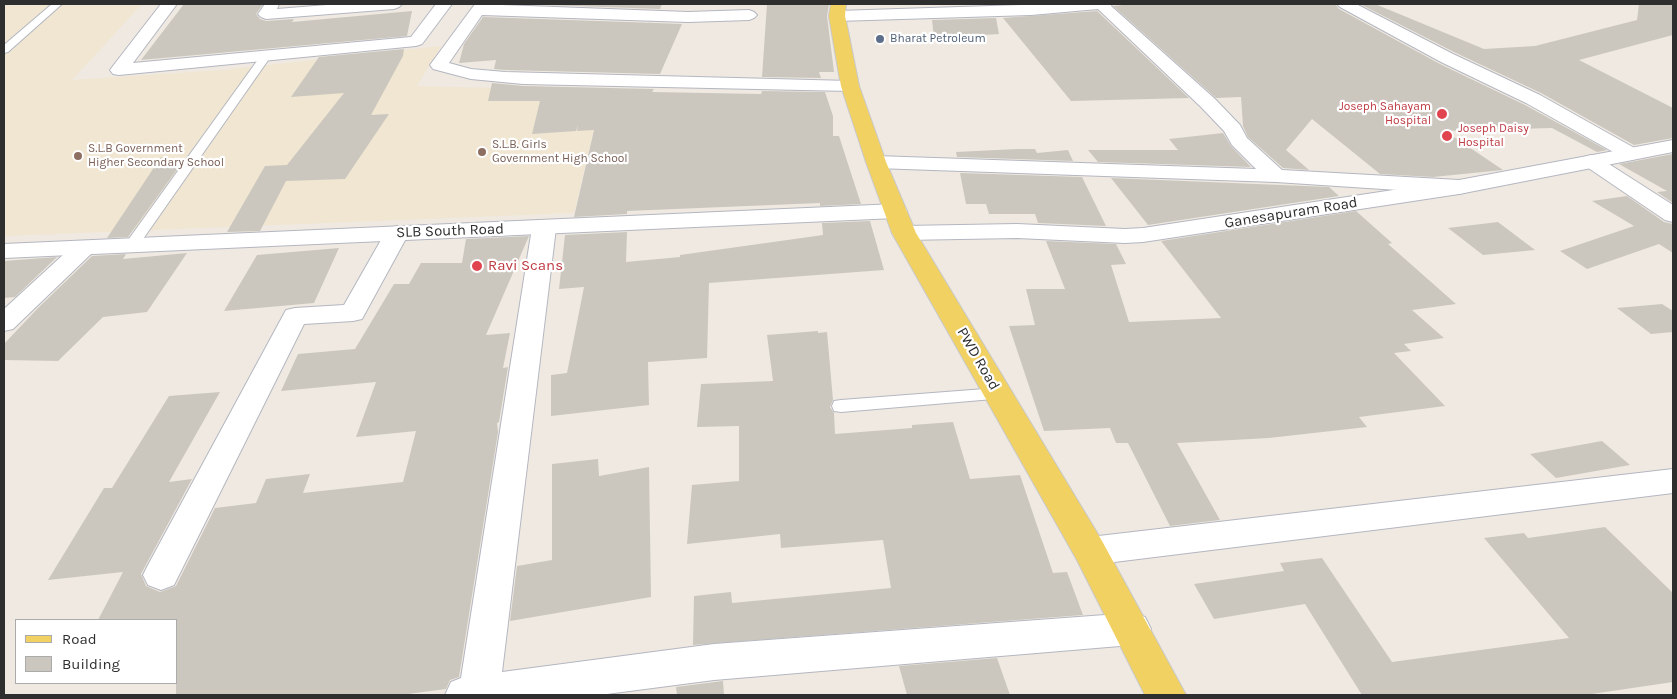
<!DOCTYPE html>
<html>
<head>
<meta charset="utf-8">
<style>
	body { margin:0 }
	#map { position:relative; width:1677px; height:699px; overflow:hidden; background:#efe9e1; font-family:Karla,sans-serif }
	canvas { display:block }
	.frame { position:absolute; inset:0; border:5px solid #2e2e2e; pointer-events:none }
	.legend { position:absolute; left:15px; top:619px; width:162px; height:65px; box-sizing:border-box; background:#fff; border:1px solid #ababab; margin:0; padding:6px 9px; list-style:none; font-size:15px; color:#2e2e2e }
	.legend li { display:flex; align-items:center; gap:10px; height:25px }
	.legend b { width:25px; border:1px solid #ababab }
</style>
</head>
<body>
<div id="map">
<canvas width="1677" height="699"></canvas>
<div class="frame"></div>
<ul class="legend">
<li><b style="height:6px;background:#f2d163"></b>Road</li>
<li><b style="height:14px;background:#cbc7bf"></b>Building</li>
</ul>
</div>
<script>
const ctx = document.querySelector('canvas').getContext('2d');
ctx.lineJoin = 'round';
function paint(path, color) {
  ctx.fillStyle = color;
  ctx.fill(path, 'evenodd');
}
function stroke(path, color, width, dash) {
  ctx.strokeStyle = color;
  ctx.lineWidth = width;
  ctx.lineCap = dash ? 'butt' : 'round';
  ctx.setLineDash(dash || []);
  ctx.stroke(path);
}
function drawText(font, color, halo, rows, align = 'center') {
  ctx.font = font + ' Karla,sans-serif';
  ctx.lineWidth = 4.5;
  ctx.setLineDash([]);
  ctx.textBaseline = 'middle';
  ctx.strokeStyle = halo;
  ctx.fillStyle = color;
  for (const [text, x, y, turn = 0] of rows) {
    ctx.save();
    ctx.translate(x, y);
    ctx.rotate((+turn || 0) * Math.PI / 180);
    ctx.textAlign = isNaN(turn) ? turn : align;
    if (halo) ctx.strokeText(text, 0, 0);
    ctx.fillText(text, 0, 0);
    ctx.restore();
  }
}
paint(new Path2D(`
	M4 4H142L72 80 223 70 441 46 417 86 603 91 574 213 4 236Z`), '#f0e6d1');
paint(new Path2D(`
	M184 4H263L256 14 260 19 266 21 294 19 292 22 412 11 407 36 141 60Z
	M518 4H662L660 9Z
	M767 4H829L827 16 834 72H819L821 78 762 77Z
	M1133 4H1335L1339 9 1440 64 1525 105 1607 150 1597 152 1552 128 1445 131 1503 170 1433 177 1380 174 1312 119 1286 150 1309 170 1283 168 1248 137 1243 126 1241 97 1216 98 1113 6Z
	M1360 4H1375L1484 49 1535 46 1637 20 1639 4H1673V35L1579 60 1673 108V138L1634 145 1541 93 1454 52Z
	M1097 11 1189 98 1071 101 1003 18Z
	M483 17 656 23 682 24 660 74 505 70 494 69 496 60 459 63 464 44Z
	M996 18 999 34 934 38 932 20Z
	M404 49 403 56 371 115 389 114 345 179 286 181 260 231 227 232 265 166 287 165 344 93 291 97 319 57Z
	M492 83 523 86 654 89 652 92 761 94 762 91 825 92 833 116V136H839L861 204 820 206V203L627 211V214L574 217 594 130 577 131 578 125 576 131 532 134 540 101H488Z
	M1223 133 1231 146 1251 167 1098 162 1088 150H1178L1169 139Z
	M1017 149H1035L1037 153 1068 150 1073 161 957 157 956 152Z
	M1673 154V203L1657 192 1667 191 1619 164Z
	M161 157 178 168 128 237 107 238Z
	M960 173 1082 177 1106 226 1038 223 1035 214H989L986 204H966Z
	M1111 178 1329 187 1339 196 1148 225Z
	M1627 196 1664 222 1673 224V253L1659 244 1587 269 1560 251 1634 226 1592 201Z
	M1356 211 1392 243 1388 244 1456 304 1412 310 1444 338 1404 344 1411 351 1394 353 1445 406 1359 417 1367 427 1269 438 1177 443 1220 520 1170 526 1128 443H1116L1110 428 1044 431 1009 326 1035 325 1026 289H1065L1046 241 1116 244 1126 264 1111 265 1129 322 1221 318 1161 241Z
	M870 221 884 270 709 283 707 358 648 362 649 405 551 416V375L567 373 584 287 559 289 565 235 627 232 626 262 680 257V255L823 235 822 223Z
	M1498 222 1535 250 1483 255 1448 228Z
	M529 236 486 335 510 333 503 368 508 367 499 422 497 423 498 432 459 677 450 680 446 689 400 695H176V620H98L123 572 48 580 104 488H112L169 396 220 392 169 482 192 479 141 574 146 586 160 592 176 586 215 508 256 503 266 479 310 474 303 493 403 482 416 431 356 437 376 382 281 391 298 354 355 349 394 284H409L421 263H462L466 239Z
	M339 248 314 303 224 311 257 255Z
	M187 253 147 312 103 317 58 361 4 360V344L38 308 92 256 126 254 123 259Z
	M57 257 15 297 4 298V261Z
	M1662 304 1673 311V332L1651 334 1617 308Z
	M818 331V333L827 332 833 400 830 407 834 413 835 434 912 428V425L953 422 970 479 1020 475 1053 573 1067 572 1083 615 693 645 694 596 731 592 732 603 891 588 883 540 781 548 780 534 687 544 692 485 739 481V426L697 427 701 384 773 381 767 335Z
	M1602 441 1630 465 1556 478 1530 454Z
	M598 459 599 476 649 467 651 597 510 621 517 566 552 560V464Z
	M1605 527 1673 593V682L1585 695H1362L1305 604 1214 619 1194 584 1284 571 1280 563 1322 558 1392 662 1569 638 1484 538 1524 533 1528 538Z
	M997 658 1010 695H907L899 666Z
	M723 681 724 695H677L676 687Z`), '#cbc7bf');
const service = new Path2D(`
	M52 4H62L8 52 4 53V45Z
	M266 53 271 56 136 249H126L123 246 126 243 262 54Z
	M998 388 1005 390 1007 394 1005 398 841 412 834 411 832 406 834 401 841 400Z`);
const minor = new Path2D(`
	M161 4H177L133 63 411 37 436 4H452L422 44 416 46 119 75 113 74 110 70 113 66Z
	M265 4H279L277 9 339 4H402L399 7 394 9 266 19 261 17 258 14Z
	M475 4 688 12 749 10 754 12 757 15 754 18 749 20 688 22 482 15 449 63 471 69 505 72 850 81 856 82 859 86 856 90 850 91 523 84 471 79 433 69 430 65Z
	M1052 4H1112L1111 6 1215 99 1240 125 1247 138 1282 170 1459 180 1467 182 1470 187 1467 192 1459 194 1276 182 876 168 869 166 866 162 869 158 876 156 1256 169 1232 145 1224 131 1201 107 1098 9 1031 15 837 21 832 19 829 16 832 13 837 11Z
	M1337 4H1356L1453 54 1540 95 1638 150 1641 154 1638 158 1631 160 1624 158 1526 103 1441 62 1340 7Z
	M1591 155 1598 157 1673 205V222L1665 220 1584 165 1581 161 1584 157Z
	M544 221 552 223 556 228 502 672 714 644 1132 613 1145 617 1151 629 1145 641 1132 645 714 680 599 695H445L451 682 461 678 532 228 536 223Z
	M397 226 405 228 409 233 362 319 353 321 304 324 174 585 161 590 148 585 143 575 148 565 286 310 295 308 344 305 385 233 389 228Z
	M84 241 92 243 96 248 92 253 13 329 4 331V309L76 243Z
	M1673 469V493L1090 565 1078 561 1073 551 1078 541 1090 537Z`);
const tertiary = new Path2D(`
	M1673 140V152L1459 194 1143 242 1125 243 1017 238 904 240 896 238 892 233 896 228 904 226 1017 224 1125 229 1143 228 1459 180Z
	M896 204 904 206 907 211 904 216 896 218 4 258V244Z`);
const primary = new Path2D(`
	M831 4H846L845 16 859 86 886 162 916 233 1102 541 1186 695H1145L1077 560 892 233 866 162 841 86 829 16Z`);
stroke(service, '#b4b7c1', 2);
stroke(minor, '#b4b7c1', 2);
stroke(tertiary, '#b4b7c1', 2);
stroke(primary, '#c9c9c9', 2);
paint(service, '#fff');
paint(minor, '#fff');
paint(tertiary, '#fff');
paint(primary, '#f2d163');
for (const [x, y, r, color] of [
	[880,39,5,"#5c6f8a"],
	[1442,114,6,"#e0444e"],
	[1447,136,6,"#e0444e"],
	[482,152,5,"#8d6e63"],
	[78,156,5,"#8d6e63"],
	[477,266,6,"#e0444e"]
]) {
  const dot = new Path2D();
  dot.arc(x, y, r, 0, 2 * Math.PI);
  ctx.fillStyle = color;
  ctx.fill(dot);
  stroke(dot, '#fff', 2);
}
drawText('12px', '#4e5e75', '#fff', [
	["Bharat Petroleum",890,39]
], 'left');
drawText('12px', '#be3a42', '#fff', [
	["Joseph Sahayam",1431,107],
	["Hospital",1431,121],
	["Joseph Daisy",1458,129,"left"],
	["Hospital",1458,143,"left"]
], 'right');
drawText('12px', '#785e54', '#fff', [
	["S.L.B. Girls",492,145],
	["Government High School",492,159],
	["S.L.B Government",88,149],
	["Higher Secondary School",88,163]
], 'left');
drawText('15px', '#2e2e2e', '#fff', [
	["Ganesapuram Road",1291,213,-9],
	["SLB South Road",450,231,-2],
	["PWD Road",978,359,60]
]);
drawText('15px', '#be3a42', '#fff', [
	["Ravi Scans",488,266]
], 'left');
</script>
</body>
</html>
